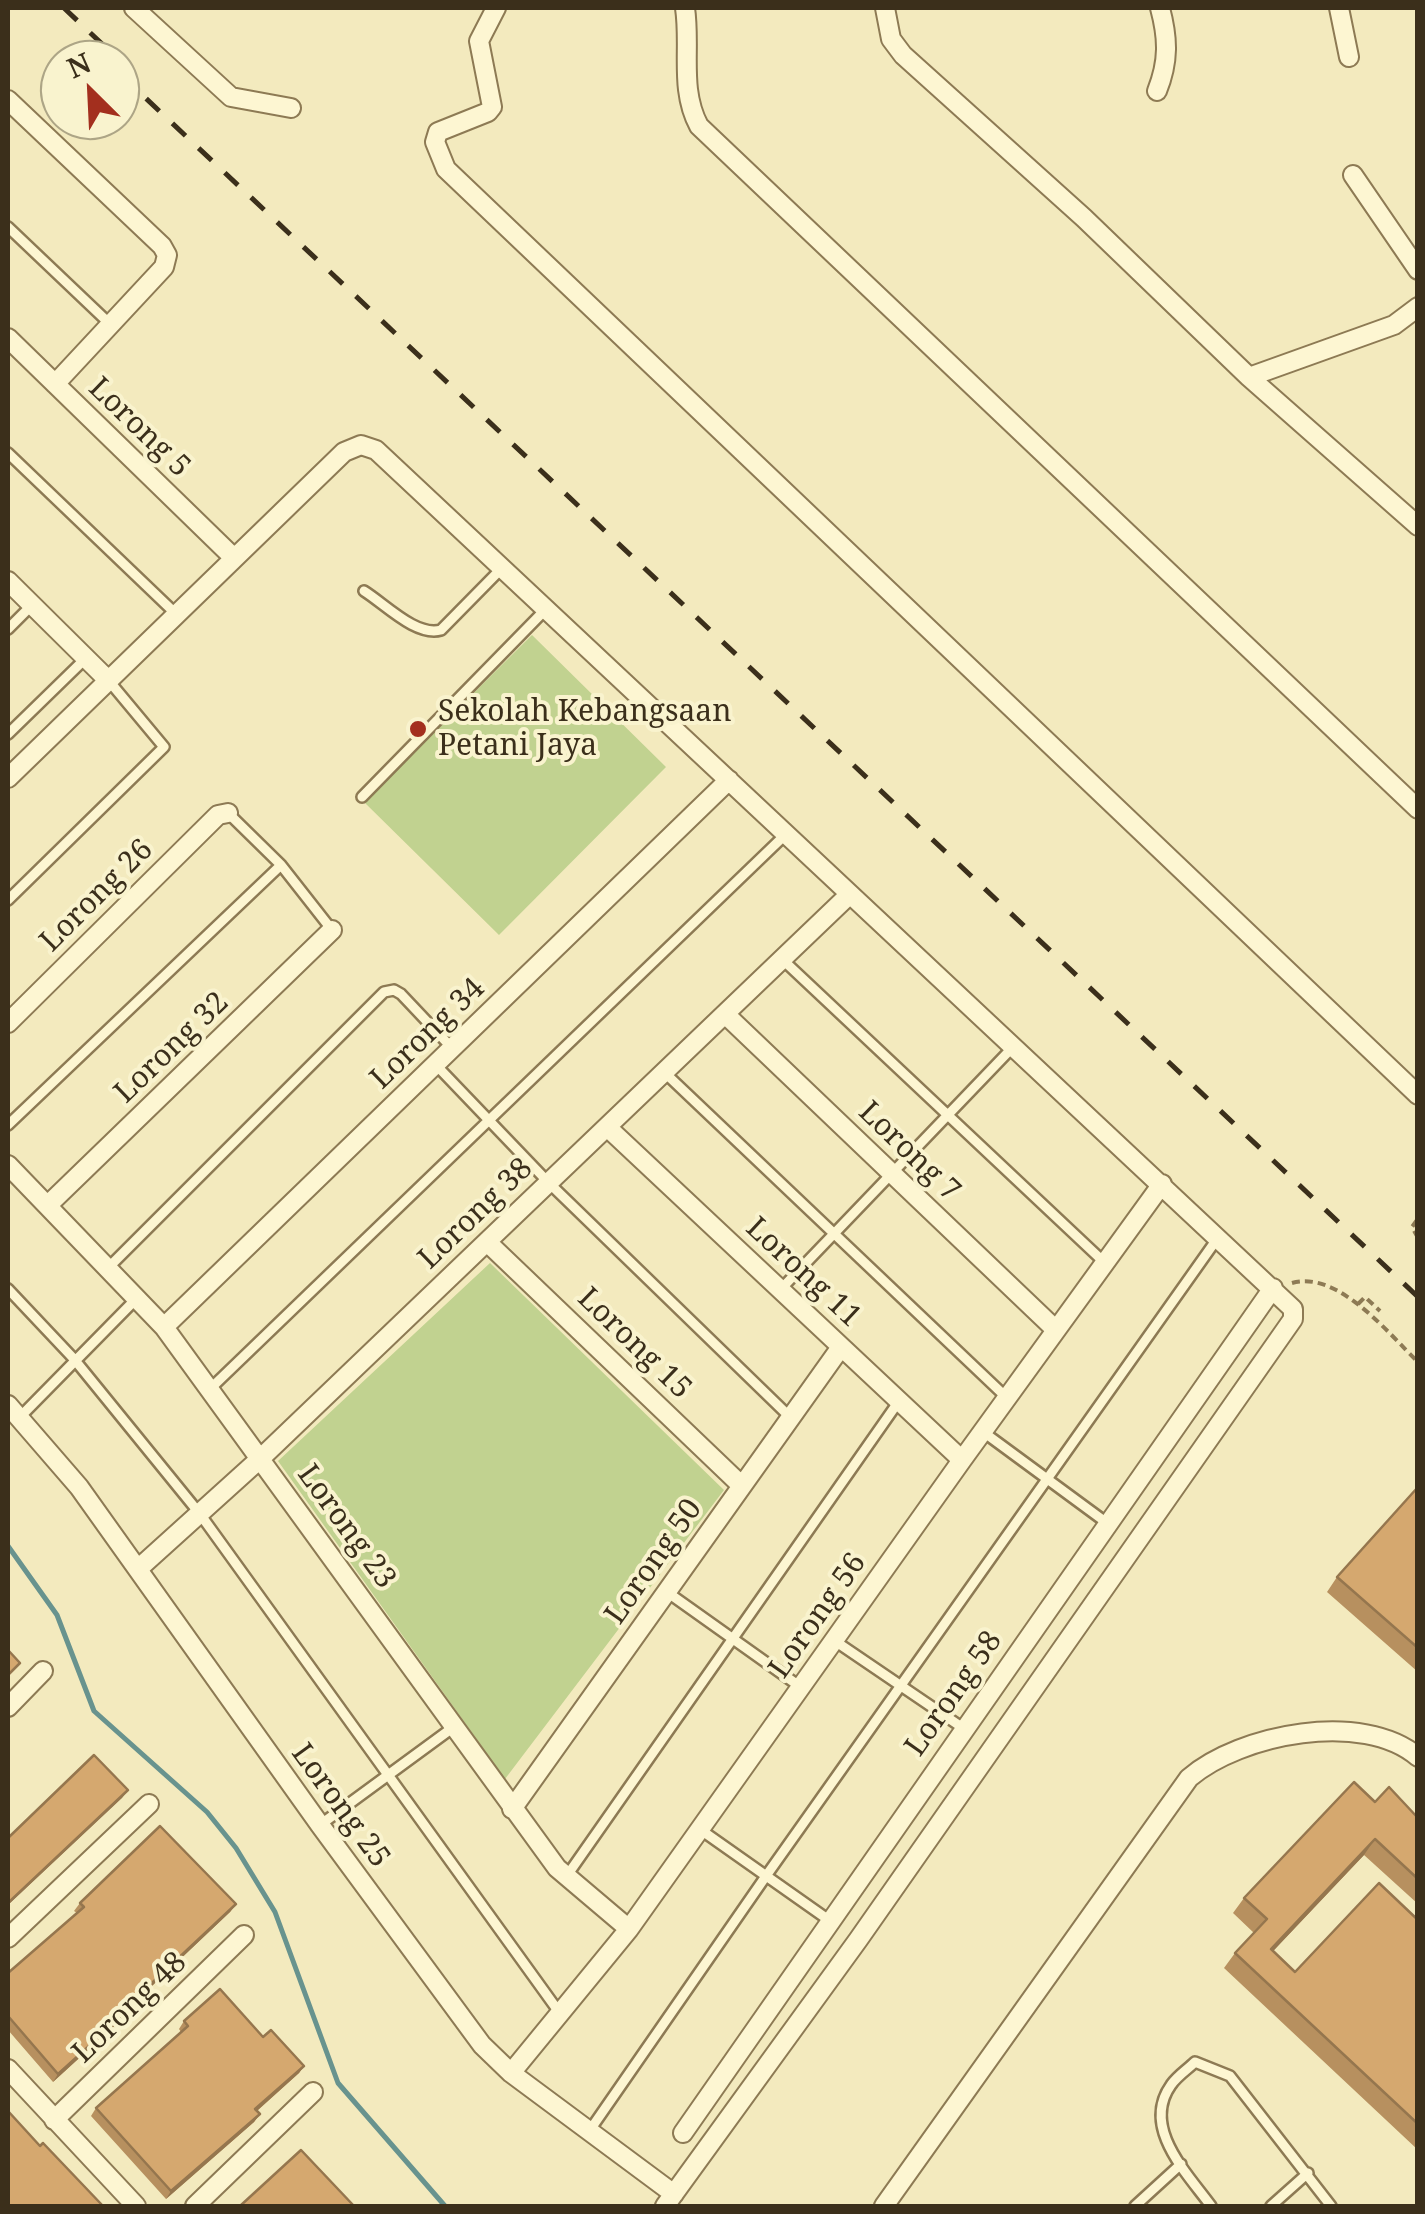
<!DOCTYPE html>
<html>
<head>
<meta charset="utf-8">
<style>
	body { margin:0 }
	#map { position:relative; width:1425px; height:2214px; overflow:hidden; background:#f3eabe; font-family:"Noto Serif",serif }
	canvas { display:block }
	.frame { position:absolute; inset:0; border:10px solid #3b2f1b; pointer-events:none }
	.north { position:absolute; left:40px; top:40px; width:100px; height:100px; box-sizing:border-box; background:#f9f3ce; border:2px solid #ada586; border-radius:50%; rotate:336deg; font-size:28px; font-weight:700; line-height:40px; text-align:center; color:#3b2f1b }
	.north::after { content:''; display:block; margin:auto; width:35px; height:45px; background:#a32f1e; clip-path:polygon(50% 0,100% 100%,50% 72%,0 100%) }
</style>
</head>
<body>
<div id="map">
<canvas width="1425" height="2214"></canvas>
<div class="frame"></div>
<div class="north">N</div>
</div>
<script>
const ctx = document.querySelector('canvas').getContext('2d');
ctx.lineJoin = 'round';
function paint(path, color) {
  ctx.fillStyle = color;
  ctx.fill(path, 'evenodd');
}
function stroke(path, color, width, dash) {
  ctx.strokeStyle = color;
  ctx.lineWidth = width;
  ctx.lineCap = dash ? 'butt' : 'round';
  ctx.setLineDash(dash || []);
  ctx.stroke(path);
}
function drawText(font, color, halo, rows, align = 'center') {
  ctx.font = font + ' "Noto Serif",serif';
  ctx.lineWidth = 8;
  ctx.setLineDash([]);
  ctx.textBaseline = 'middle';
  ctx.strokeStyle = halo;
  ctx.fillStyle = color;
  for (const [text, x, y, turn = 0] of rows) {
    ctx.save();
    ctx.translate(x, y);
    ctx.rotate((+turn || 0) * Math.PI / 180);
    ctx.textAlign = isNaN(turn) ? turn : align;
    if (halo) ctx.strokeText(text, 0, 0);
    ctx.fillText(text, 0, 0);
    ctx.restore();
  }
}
paint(new Path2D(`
	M532 635 666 767 499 935 364 802Z
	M490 1263 724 1490 505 1779 278 1461Z`), '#c1d290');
stroke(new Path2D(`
	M8 1546 57 1615 94 1711 207 1812 236 1848 275 1912 338 2083 445 2206`), '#68938e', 5);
const lane = new Path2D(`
	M8 227 111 325
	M8 453 175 613
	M364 591C385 604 416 637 441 630L502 568
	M8 629 32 605
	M8 734 86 658
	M362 797 546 609
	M228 813 281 865 332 930
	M8 900 164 747 109 681
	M783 960 1105 1263
	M436 1065 549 1183 791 1418
	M664 1072 1006 1397
	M8 1125 281 865
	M108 1268 384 992 394 990 401 994 452 1048
	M8 1289 74 1359 200 1514 559 2012
	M780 1290 1013 1047
	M211 1388 785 835
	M20 1417 137 1298
	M982 1431 1107 1523
	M667 1592 802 1688
	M835 1641 963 1728
	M320 1825 455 1726
	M701 1830 833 1923
	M566 1877 899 1401
	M590 2130 766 1876 1217 1239
	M1135 2206 1181 2164
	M1211 2206C1186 2172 1141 2127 1171 2085 1177 2076 1188 2069 1195 2062L1230 2076 1331 2206
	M1271 2206 1308 2173`);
const street = new Path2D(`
	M134 8 231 97 291 108
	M496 8 479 41 492 107 488 112 438 132 435 142 446 169 1418 1095
	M685 8C691 48 679 89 699 126L1418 809
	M885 8 891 39 903 55 1084 218 1249 377 1418 526
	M1339 8 1349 57
	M1157 91C1169 61 1168 38 1160 8
	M8 100 162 246 167 255 164 267 55 384
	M1353 175 1418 270
	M8 338 233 557
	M1249 377 1394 325 1418 307
	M8 581 109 681
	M8 778 344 452 361 445 376 450 1293 1309V1319L858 1940 665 2206
	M725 1014 1056 1330
	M8 1023 218 815 228 813
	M607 1127 962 1460
	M8 1165 164 1327 557 1868 629 1929
	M48 1205 332 930
	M487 1242 742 1486
	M164 1327 729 780
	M8 1405 79 1487 320 1825 482 2045 511 2073 674 2194
	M138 1569 262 1457 849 895
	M8 1707 43 1671
	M512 1809 841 1347
	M8 1938 149 1804
	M8 2069 136 2206
	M511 2073 629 1929 962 1460 1162 1184
	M54 2120 244 1935
	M683 2133C881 1852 1075 1569 1273 1288
	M195 2206 313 2092
	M884 2206 1189 1778C1240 1734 1363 1710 1418 1757`);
stroke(lane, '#8d7a54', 14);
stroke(street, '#8d7a54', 22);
stroke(new Path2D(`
	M1417 1220 1412 1227 1418 1238
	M1292 1283C1338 1270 1388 1333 1418 1362
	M1358 1304 1365 1297 1380 1311
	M1418 1345V1347`), '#8d7a54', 4, [8, 5]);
stroke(lane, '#fdf6d2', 9);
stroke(street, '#fdf6d2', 18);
stroke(new Path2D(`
	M64 8 119 60
	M120 74 1418 1297`), '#3b2f1b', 5, [18, 18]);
paint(new Path2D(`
	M1418 1487V1672L1327 1592 1337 1577Z
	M1375 1802 1418 1818V1904L1364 1855 1273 1951 1295 1972 1418 1920V2150L1224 1968 1235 1953 1254 1933 1233 1913 1244 1898Z
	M80 1903 236 1904 230 1912 139 1998 135 2007 53 2082 8 2030V1973L77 1913 74 1911Z
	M184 2021 263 2037 304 2066 299 2073 257 2111 260 2114 254 2122 166 2199 91 2116 96 2108 181 2032 179 2029Z`), '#b7905f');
paint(new Path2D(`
	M128 1790 122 1798 8 1905V1903Z
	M1375 1839 1364 1855 1260 1965 1271 1949Z
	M236 1904 230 1912 133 2004 138 1996Z
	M141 1999 135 2007 53 2082 58 2074Z
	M304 2066 299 2073 250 2117 255 2109Z
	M260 2114 254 2122 166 2199 171 2191Z`), '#95764e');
const building = new Path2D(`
	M1418 1487V1648L1337 1577Z
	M8 1650 20 1663 8 1675Z
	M94 1755 128 1790 8 1903V1838Z
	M1354 1782 1375 1802 1389 1787 1418 1818V1879L1375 1839 1271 1949 1295 1972 1379 1883 1418 1920V2124L1235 1953 1267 1919 1244 1898Z
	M160 1826 236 1904 138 1996 141 1999 58 2074 8 2016V1973L84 1907 80 1903Z
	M220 1989 263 2037 271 2030 304 2066 255 2109 260 2114 171 2191 96 2108 188 2026 184 2021Z
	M8 2111 40 2146 43 2143 103 2206H8Z
	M301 2150 354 2206H240Z`);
paint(building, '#d5a86f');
stroke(building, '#95764e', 2.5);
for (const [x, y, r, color] of [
	[418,729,10,"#a32f1e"]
]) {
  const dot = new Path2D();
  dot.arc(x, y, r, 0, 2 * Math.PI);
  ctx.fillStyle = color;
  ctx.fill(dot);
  stroke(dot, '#f9f3ce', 4);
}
drawText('30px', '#3b2f1b', '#f9f3ce', [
	["Lorong 5",139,428,44],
	["Lorong 26",97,896,-45],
	["Lorong 34",428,1034,-44],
	["Lorong 32",172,1048,-44],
	["Lorong 7",909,1152,44],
	["Lorong 38",476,1214,-44],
	["Lorong 11",803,1273,43],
	["Lorong 15",634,1344,44],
	["Lorong 23",346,1527,54],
	["Lorong 50",654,1562,-55],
	["Lorong 56",818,1616,-55],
	["Lorong 58",954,1694,-55],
	["Lorong 25",340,1806,54],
	["Lorong 48",130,2008,-44]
]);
drawText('30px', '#3b2f1b', '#f9f3ce', [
	["Sekolah Kebangsaan",438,712],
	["Petani Jaya",438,746]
], 'left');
</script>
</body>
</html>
